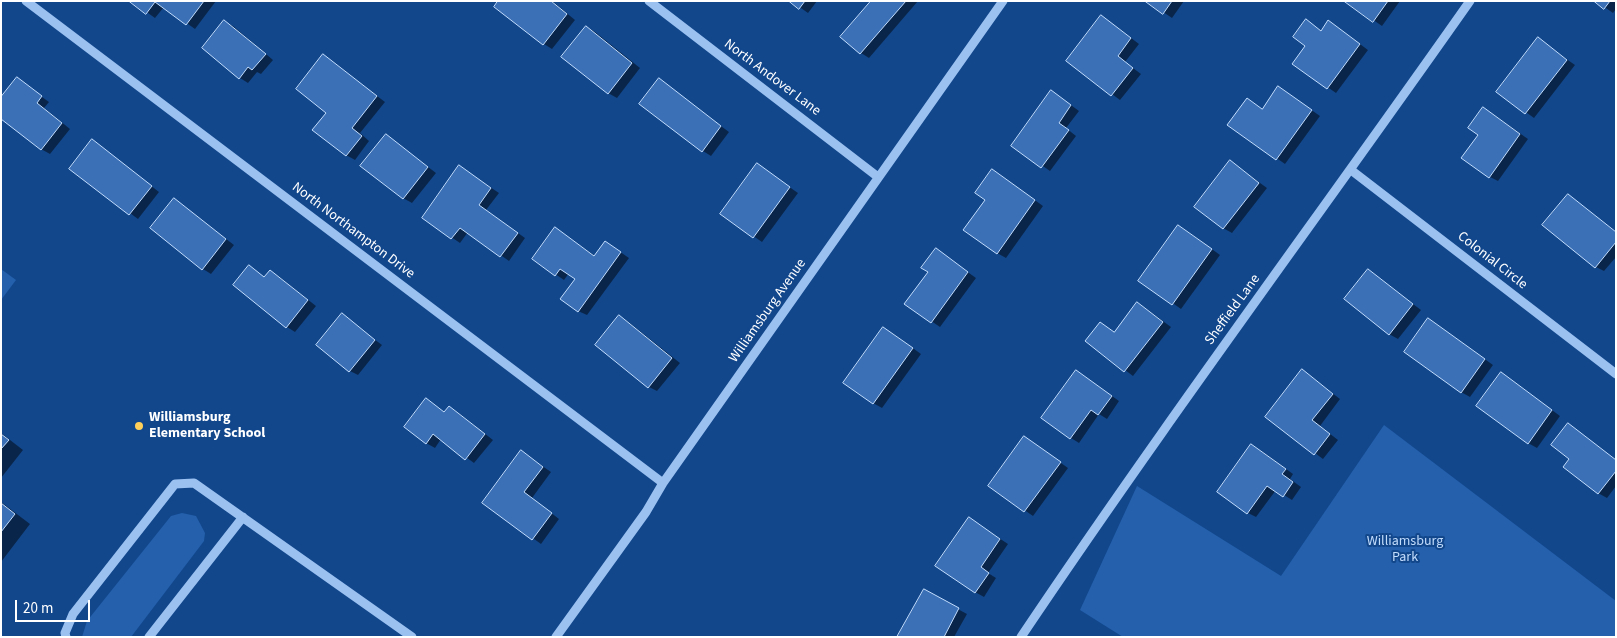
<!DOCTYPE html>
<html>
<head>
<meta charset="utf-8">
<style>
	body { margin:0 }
	#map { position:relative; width:1617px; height:638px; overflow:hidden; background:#12478c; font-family:"Source Sans 3",sans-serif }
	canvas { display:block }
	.frame { position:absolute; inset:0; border:2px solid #fff; pointer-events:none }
	.scale { position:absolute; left:15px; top:600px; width:75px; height:22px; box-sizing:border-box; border:2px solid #fff; border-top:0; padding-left:6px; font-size:15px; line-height:18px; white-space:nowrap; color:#fff; -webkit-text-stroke:4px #12478c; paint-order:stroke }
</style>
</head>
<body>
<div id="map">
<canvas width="1617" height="638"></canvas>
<div class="frame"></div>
<div class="scale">20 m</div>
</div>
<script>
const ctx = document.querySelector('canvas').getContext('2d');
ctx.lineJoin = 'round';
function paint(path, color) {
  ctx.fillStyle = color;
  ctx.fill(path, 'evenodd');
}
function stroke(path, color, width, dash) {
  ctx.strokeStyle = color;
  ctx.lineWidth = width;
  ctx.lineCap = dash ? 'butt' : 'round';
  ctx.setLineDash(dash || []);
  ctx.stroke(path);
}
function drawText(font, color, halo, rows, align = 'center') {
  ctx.font = font + ' "Source Sans 3",sans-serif';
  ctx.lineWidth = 4;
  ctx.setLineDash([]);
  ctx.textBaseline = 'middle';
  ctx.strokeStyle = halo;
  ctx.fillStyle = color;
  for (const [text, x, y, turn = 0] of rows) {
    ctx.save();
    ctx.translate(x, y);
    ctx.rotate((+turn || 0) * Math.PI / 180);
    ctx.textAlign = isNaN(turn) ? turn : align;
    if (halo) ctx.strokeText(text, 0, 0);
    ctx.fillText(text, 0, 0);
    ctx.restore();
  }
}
paint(new Path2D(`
	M1 269 16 280 1 300Z
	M1384 425 1616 601V637H1123L1080 610 1137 486 1281 576Z
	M182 513 196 516 205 533 204 541 131 637H82L87 621 171 516Z`), '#2460ac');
paint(new Path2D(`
	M131 1H216L195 29 164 7 155 18Z
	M499 1H552L575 20 552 49 544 44Z
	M791 1H817L808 13Z
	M873 1H918L869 58 861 53 842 37Z
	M1147 1H1184L1172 18Z
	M1346 1H1400L1382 26Z
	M1596 1H1616V9L1613 13Z
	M1306 21 1322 31 1337 27 1368 50 1336 93 1294 64 1306 46Z
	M224 22 233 26 273 60 261 74 257 72 248 83 240 78Z
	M1110 22 1139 44 1125 62 1141 74 1120 100 1068 61Z
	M587 27 595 32 640 68 617 98 608 93Z
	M1538 39 1575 65 1534 118 1498 92Z
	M324 56 385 102 360 133 369 141 355 160 346 155 327 112Z
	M17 79 49 102 44 108 70 129 50 154 41 149Z
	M659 80 729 132 711 156 703 151Z
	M1287 93 1320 116 1285 164 1229 125 1263 110Z
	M1060 97 1079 111 1066 128 1076 136 1050 171 1013 145Z
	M1491 113 1528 139 1498 181 1490 177 1479 134Z
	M386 135 436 173 412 203 403 198Z
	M100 146 159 192 138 219 71 169Z
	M1231 162 1267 188 1232 233 1223 228Z
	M460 167 499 193 486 210 525 238 509 261 468 232 460 243 423 218Z
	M765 170 798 193 762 242 721 214Z
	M1000 175 1043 206 1006 258 997 253 987 200Z
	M1568 195 1616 232V257L1604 271 1596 267Z
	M174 199 234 245 211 274 203 269 152 228Z
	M1187 231 1220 255 1181 309 1140 280Z
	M563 234 595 256 613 247 629 258 587 315 578 311 577 279 569 273 564 280 533 259Z
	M944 255 976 278 940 327 906 304Z
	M250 267 265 278 270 271 278 276 316 306 295 332 287 327 235 285Z
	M1368 270 1421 310 1398 339 1389 334Z
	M1138 303 1171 327 1133 376 1087 341 1115 333Z
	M342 315 382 345 358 375 350 371Z
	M619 317 627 321 680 363 657 391 649 387Z
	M1429 319 1493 365 1470 397 1461 392Z
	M892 333 921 354 882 408 873 403Z
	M1084 376 1119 401 1107 419 1099 414 1079 443 1071 438Z
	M1310 376 1340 399 1320 426 1338 440 1323 459 1267 417Z
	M1510 379 1560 416 1537 448 1528 443Z
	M427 400 445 413 449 407 457 412 493 440 474 463 441 439 435 448 426 443Z
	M1 433 23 450 1 478Z
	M1033 443 1068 468 1033 516 990 486Z
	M1260 450 1293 474 1290 479 1301 487 1292 500 1276 490 1256 517 1248 513Z
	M522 452 551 472 532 498 559 519 541 544 484 503Z
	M1571 459 1616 460V486L1607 498 1598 493Z
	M1 502 30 524 1 562Z
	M970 519 1008 544 988 573 996 578 984 597 975 592Z
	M924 591 967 614 954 637H899Z`), '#0007');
const building = new Path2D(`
	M129 1H204L186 25 155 2 146 14Z
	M498 1H551L567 14 543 45 494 7Z
	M789 1H805L799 9Z
	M871 1H906L860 54 840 37Z
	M1145 1H1172L1163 14Z
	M1344 1H1388L1373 22Z
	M1594 1H1610L1604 9Z
	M1101 15 1131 38 1118 56 1133 68 1111 96 1066 61Z
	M1306 19 1321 31 1328 20 1360 44 1327 89 1292 64 1305 46 1293 37Z
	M224 20 266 54 252 70 248 67 239 79 202 48Z
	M586 26 632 63 608 94 561 57Z
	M1538 37 1567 60 1525 114 1496 92Z
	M323 54 377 96 352 128 362 136 346 156 312 130 326 113 296 89Z
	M17 77 42 96 37 103 62 123 41 150 1 119V97Z
	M659 78 721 126 702 152 639 104Z
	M1278 86 1312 110 1276 160 1227 125 1247 98 1262 109Z
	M1051 90 1071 105 1059 123 1069 130 1041 168 1011 146Z
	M1483 107 1520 134 1489 178 1461 158 1478 135 1468 128Z
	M386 134 428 167 403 199 360 166Z
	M92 139 152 186 129 215 69 169Z
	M1230 160 1259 183 1223 229 1194 207Z
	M757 163 790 187 753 238 720 214Z
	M459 165 491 188 479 205 518 233 500 257 460 228 451 239 422 218Z
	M992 169 1035 200 997 254 963 230 985 200 975 193Z
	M1568 194 1616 232V242L1595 268 1542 225Z
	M174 198 226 239 202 270 150 228Z
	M1178 225 1212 249 1172 305 1138 281Z
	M555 227 594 256 605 241 621 252 578 312 560 299 575 279 560 269 555 276 532 259Z
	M936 248 968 272 931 323 904 304 928 272 921 268Z
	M249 265 264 277 270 270 308 300 286 328 233 285Z
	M1368 269 1413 304 1389 335 1344 299Z
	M1137 302 1163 322 1124 372 1085 341 1100 322 1114 332Z
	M342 313 375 340 349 372 316 345Z
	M619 315 672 358 648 388 595 345Z
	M1428 318 1485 359 1461 393 1404 352Z
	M883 327 913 348 873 404 843 383Z
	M1302 369 1333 394 1312 420 1330 434 1314 455 1265 417Z
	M1076 370 1112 396 1098 415 1091 410 1070 439 1041 418Z
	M1501 372 1552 410 1528 444 1476 406Z
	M426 398 444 412 449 406 485 434 465 460 433 434 426 444 404 427Z
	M1568 423 1616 460V471L1598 494 1563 467 1569 459 1551 445Z
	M1 434 9 440 1 449Z
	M1024 436 1061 462 1024 512 988 486Z
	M1251 444 1286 469 1282 474 1293 482 1283 497 1267 486 1247 514 1217 492Z
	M521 450 543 467 524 492 552 513 532 540 482 503Z
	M1 503 15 514 1 532Z
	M969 517 1000 539 981 567 989 573 975 593 935 566Z
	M924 589 959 608 944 637H897Z`);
paint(building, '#3b70b6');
stroke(building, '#c2dcfc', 1);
stroke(new Path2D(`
	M26 1 663 483
	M649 1 878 177
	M1351 170 1616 374
	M66 637 65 633 73 614 175 484 194 483 412 637
	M149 637 243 517
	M556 637 646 512 663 483 1003 1
	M1021 637C1166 421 1321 213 1470 1`), '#9bc1f1', 9);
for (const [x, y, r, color] of [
	[139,426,5,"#ffd15b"]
]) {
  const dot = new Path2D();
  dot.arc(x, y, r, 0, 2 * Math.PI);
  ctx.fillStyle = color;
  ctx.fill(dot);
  stroke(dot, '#12478c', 2);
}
drawText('14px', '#fff', '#12478c', [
	["North Andover Lane",772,78,37],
	["North Northampton Drive",353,231,37],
	["Colonial Circle",1492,261,38],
	["Sheffield Lane",1233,310,-54],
	["Williamsburg Avenue",768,311,-55]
]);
drawText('bold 14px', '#fff', '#12478c', [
	["Williamsburg",149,418],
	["Elementary School",149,434]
], 'left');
drawText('14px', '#c2dcfc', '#12478c', [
	["Williamsburg",1405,542],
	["Park",1405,558]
]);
</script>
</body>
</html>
